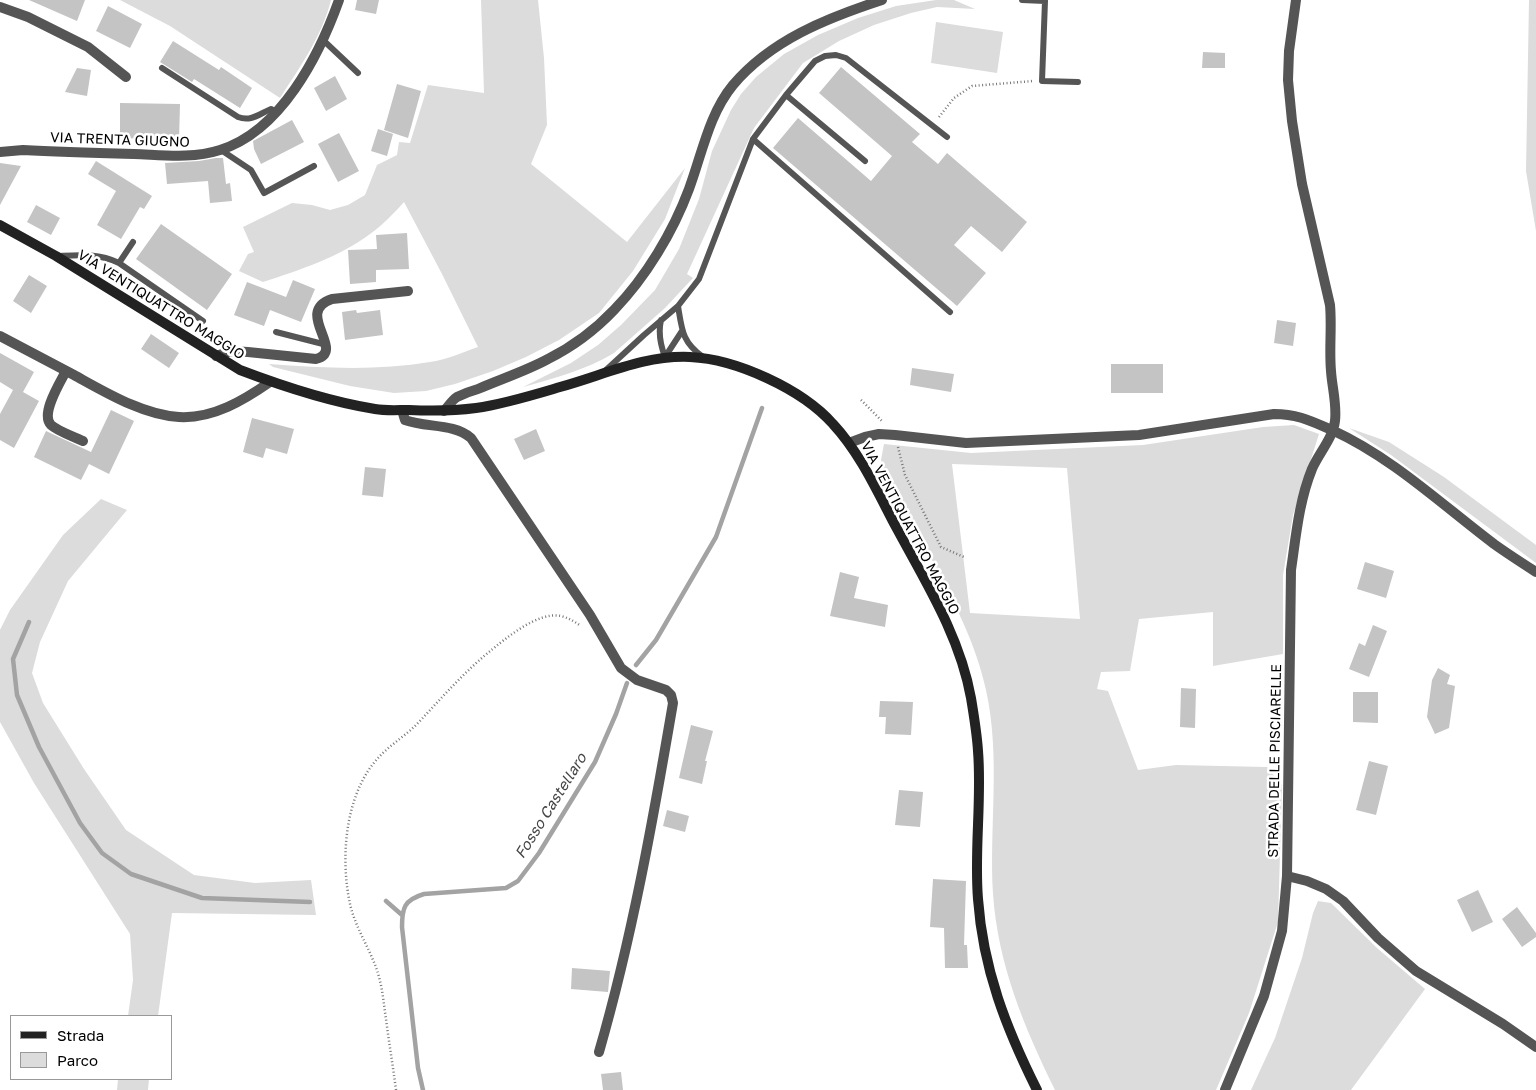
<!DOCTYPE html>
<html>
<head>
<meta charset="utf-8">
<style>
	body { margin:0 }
	#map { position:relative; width:1536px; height:1090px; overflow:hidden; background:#fff; font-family:"Golos Text",sans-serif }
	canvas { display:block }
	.legend { position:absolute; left:10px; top:1015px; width:162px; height:65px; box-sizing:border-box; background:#fff; border:1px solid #999; margin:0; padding:6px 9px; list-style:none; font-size:15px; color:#000 }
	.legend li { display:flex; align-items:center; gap:10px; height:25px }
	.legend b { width:25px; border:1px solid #999 }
</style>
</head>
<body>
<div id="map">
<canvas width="1536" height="1090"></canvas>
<ul class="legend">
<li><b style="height:6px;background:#222"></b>Strada</li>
<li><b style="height:14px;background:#dcdcdc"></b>Parco</li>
</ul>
</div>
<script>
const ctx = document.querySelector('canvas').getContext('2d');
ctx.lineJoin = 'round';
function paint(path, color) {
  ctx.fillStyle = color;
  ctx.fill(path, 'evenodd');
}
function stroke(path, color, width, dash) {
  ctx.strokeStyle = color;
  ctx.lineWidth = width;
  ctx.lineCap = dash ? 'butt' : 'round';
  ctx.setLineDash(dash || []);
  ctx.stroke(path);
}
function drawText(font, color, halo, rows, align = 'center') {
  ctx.font = font + ' "Golos Text",sans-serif';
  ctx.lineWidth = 5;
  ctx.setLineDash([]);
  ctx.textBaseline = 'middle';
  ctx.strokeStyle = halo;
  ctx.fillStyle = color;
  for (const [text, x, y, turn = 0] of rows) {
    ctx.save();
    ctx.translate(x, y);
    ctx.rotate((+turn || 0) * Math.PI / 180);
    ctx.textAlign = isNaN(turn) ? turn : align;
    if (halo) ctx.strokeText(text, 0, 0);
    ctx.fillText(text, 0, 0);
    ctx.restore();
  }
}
paint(new Path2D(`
	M120 0H331C322 36 300 67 280 98L170 26Z
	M481 0H538L544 58 547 125 531 164 627 242 685 168 665 219 633 271 599 313 559 340 526 357 493 371 455 384 426 391 394 393 350 386 273 367 269 364C323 368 377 371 430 362 446 360 463 352 478 347L442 274 404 202C394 213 383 225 370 234 339 257 300 270 263 282L239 271 248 254 254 252 243 227 292 203 312 205 330 210 348 205 365 195 377 165 397 155 399 142 410 143 428 85 484 93Z
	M936 0H954L975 9 937 7 911 13 874 25 839 41 803 63 754 128 687 274 693 278 665 308 614 353C586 370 555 378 523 387L571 363 598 345 621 325 655 290 679 249 699 199 712 151 731 110 741 94 756 77 784 54 818 35 858 18 896 6Z
	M1529 0H1536V231L1526 171Z
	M936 22 1003 32 997 73 931 63Z
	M1294 425 1319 434 1293 515 1283 575V654L1213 666V612L1139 619 1130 671 1101 672 1097 689 1108 691 1138 770 1176 765 1267 767 1282 785 1278 922 1249 1013 1216 1090H1055C1024 1027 998 965 993 894 989 826 1001 758 986 690 976 644 955 604 933 562 917 533 902 505 886 476L881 460 884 444 971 453 1143 445 1263 427ZM952 464 1067 468 1080 619 970 613Z
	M1349 428 1389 442 1444 477 1536 545V563L1391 455Z
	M101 499 127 510 68 581 40 642 32 673 43 703 84 769 126 830 194 875 255 883 311 880 316 915 172 913 158 1016H128L133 980 130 934 34 783 0 722V630L10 610 63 535Z
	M1318 901 1331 903 1377 948 1425 989 1351 1090H1251L1275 1038 1302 958 1313 913Z
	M118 1079H149L148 1090H117Z`), '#dcdcdc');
stroke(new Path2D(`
	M29 622 13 659 17 695 39 747 80 823 102 853 131 874 202 898 310 902
	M636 665 656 640 716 537 762 408
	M386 901 402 915
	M423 1090 418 1068 402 927C402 908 404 900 424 894L506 888 518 881 539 853 595 762 616 714 627 683`), '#a3a3a3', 4.5);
paint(new Path2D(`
	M29 0H85L77 21Z
	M357 0H379L376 14 355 10Z
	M108 6 142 24 130 48 96 31Z
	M173 41 219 70 221 67 252 88 240 108 194 79 192 82 160 62Z
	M1203 52 1225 53V68H1202Z
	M841 67 920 134 912 142 938 164 947 153 1027 222 1002 252 971 226 954 245 986 273 957 306 773 148 798 118 871 181 892 156 819 93Z
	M77 68 91 70 87 96 65 92Z
	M335 76 347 99 326 111 314 88Z
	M397 84 421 91 408 138 384 130Z
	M120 103 180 104 179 140 120 138Z
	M292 120 304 142 261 164 254 149 253 141Z
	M378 129 393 134 387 156 371 151Z
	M339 133 359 171 338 182 318 144Z
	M216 158H223L226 184 230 183 232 201 210 203 208 181 167 184 165 163 199 161Z
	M96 161 152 196 144 209 140 207 121 239 97 225 116 191 88 174Z
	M0 163 21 166 0 205Z
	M36 205 60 218 51 235 27 222Z
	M161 224 232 274 207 310 136 259Z
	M407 233 409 269 376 270V282L350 284 348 250 377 249 376 235Z
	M29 275 47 286 31 313 13 301Z
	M293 280 315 289 301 322 270 310 264 326 234 315 247 282 286 297Z
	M356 310 357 313 380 310 383 335 345 340 342 312Z
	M1277 320 1296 323 1293 346 1274 343Z
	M151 334 179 353 169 368 141 349Z
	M0 353 34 372 23 392 39 401 14 448 0 440V414L13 390 0 382Z
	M1111 364H1163V393H1111Z
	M912 368 954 374 951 392 910 385Z
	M111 410 134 421 109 474 89 464 81 480 34 457 46 431 91 452Z
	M252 418 294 429 287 454 266 448 263 458 243 452Z
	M536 429 545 451 524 460 514 439Z
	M365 467 386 469 383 497 362 495Z
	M1365 562 1394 571 1386 598 1357 589Z
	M840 572 859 577 854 598 888 605 885 627 830 616Z
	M1373 625 1387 631 1369 677 1349 669 1359 643 1365 646Z
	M1438 668 1450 675 1447 684 1455 686 1449 728 1435 734 1427 717 1432 680Z
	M1181 688 1196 689 1195 728 1180 727Z
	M1353 692H1378V723L1353 722Z
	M880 701 913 702 911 735 885 734 886 717H879Z
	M691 725 713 731 705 761H707L702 784 679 778Z
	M1369 761 1388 766 1376 815 1356 810Z
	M899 790 923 792 920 827 895 825Z
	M667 810 689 816 685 832 663 826Z
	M933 879 966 881 964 945H967L968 968H945L944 928 930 927Z
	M1478 890 1493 922 1472 932 1457 900Z
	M1517 907 1536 933V937L1522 947 1502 919Z
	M572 968 610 971 608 992 571 989Z
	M621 1072 623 1090H603L601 1074Z`), '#c4c4c4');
stroke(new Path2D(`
	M939 117 954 98 972 86 1033 81
	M861 400 883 422
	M898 447 905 475 941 547 964 557
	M396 1090C393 1066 389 1043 386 1019 384 1006 383 993 380 981 374 954 356 931 350 904 340 857 345 793 379 757 390 745 405 736 416 725 440 700 462 674 489 652 505 639 538 611 561 616 569 618 575 622 581 626`), '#777', 2.5, [1, 2.5]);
stroke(new Path2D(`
	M1022 0 1045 1 1042 81 1078 82
	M323 40 358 73
	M162 68 238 117C251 122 259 114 271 109L277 112
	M786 95 865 161
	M753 139 950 312
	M221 150 251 170 264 193 314 166
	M133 242 119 263 203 321
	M57 256C79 255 98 253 119 263
	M678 306C682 330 682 342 703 357
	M661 320C658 333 660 344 665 357
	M276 332 323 344 327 346
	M665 357 682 331
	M606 370 644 335 678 306 699 279 753 139 786 95 815 61 825 56 836 55 846 58 947 137`), '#555', 6);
stroke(new Path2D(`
	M0 7 28 17 88 47 126 77
	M0 152 23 150C60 152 97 153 134 154 163 155 192 159 220 150 281 131 319 56 339 0
	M0 336C25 349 49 362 74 375 105 392 143 415 179 417 213 419 244 400 270 382
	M216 356 231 351 248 352 316 359C347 351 293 312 332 299L408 291
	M66 371C60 383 40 414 51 425 59 432 73 436 83 441
	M402 410 405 420C427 428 453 423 471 438L590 615 621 668 637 680 666 690 671 695 673 703C653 820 632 938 599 1052
	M444 411C448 407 452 400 457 397 463 394 471 391 478 389 501 379 526 371 548 359 572 347 595 330 614 310 646 277 673 232 689 189 702 154 709 114 733 85 771 40 827 18 882 0
	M849 443 865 437 879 434 895 435 966 443 1139 435 1274 414C1298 414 1311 421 1332 430 1393 458 1441 504 1494 544 1508 554 1522 563 1536 572
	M1287 876 1307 881 1326 889 1343 901 1378 938 1416 971 1503 1024 1536 1047
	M1225 1090 1264 996 1282 931 1287 876 1291 570C1296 536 1299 501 1312 469 1319 453 1333 438 1335 421 1337 404 1332 387 1331 371 1329 349 1332 327 1330 305L1302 184 1292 121 1288 80 1289 51 1296 0`), '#555', 10);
stroke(new Path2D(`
	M0 225 56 256 240 370C282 386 331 402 375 409 386 411 398 410 409 410 431 411 453 411 476 408 504 404 533 395 560 387 604 375 644 355 690 357 736 359 802 389 833 424 860 453 877 491 896 527 925 581 960 636 971 698 974 716 977 734 978 751 982 800 974 850 978 899 983 969 1006 1028 1037 1090`), '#222', 10);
drawText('14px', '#000', '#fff', [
	["VIA TRENTA GIUGNO",120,140,2],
	["VIA VENTIQUATTRO MAGGIO",161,305,32],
	["VIA VENTIQUATTRO MAGGIO",910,528,62],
	["STRADA DELLE PISCIARELLE",1275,761,-89]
]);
drawText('italic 15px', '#444', '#fff', [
	["Fosso Castellaro",551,806,-58]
]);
</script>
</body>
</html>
